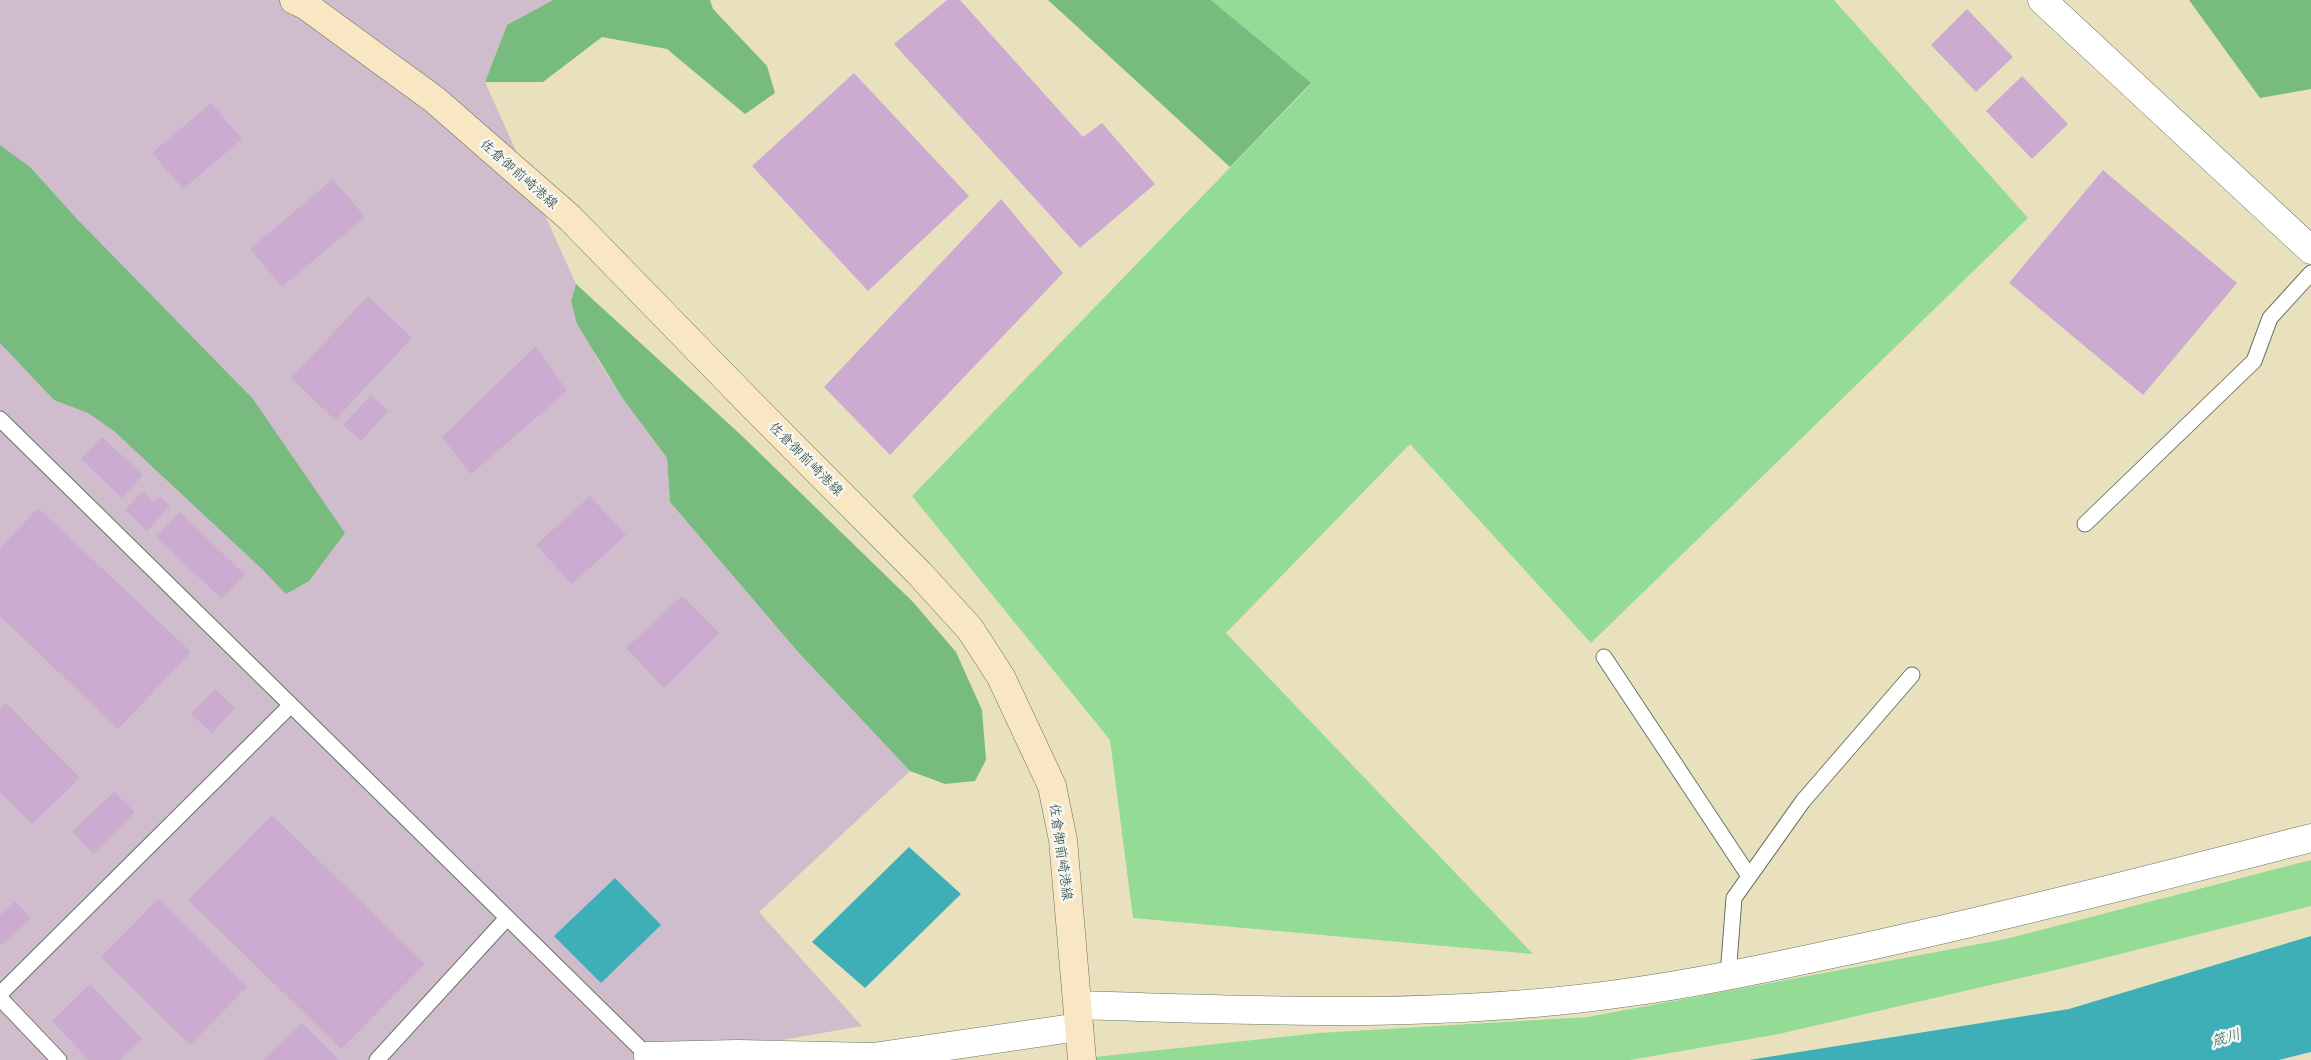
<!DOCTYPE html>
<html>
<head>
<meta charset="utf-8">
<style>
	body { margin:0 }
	canvas { display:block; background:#e9e1bd }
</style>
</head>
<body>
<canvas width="2311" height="1060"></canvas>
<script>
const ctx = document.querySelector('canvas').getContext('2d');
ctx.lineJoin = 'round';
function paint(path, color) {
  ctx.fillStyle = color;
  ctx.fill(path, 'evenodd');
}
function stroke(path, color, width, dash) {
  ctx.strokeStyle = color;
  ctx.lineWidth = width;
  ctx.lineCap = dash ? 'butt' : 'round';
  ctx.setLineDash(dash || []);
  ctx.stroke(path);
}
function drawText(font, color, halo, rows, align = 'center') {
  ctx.font = font + ' Mali,"Klee One",sans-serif';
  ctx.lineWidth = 5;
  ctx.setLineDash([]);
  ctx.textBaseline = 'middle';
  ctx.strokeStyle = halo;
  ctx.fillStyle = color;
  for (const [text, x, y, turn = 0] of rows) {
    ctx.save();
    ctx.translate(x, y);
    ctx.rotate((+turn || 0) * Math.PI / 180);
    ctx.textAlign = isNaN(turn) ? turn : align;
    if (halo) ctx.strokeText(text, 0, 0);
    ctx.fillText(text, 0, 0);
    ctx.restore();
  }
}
paint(new Path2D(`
	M0 0H553L507 25 485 82 576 284 571 301 598 360 623 399 667 458 670 502 798 652 910 771 759 912 862 1026 669 1060H0Z`), '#cfbdce');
paint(new Path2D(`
	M1211 0H1834L2028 218 1591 643 1410 444 1226 633 1533 954 1133 918 1110 740 912 496 1311 84Z
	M2311 860V906L2068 967 1779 1034 1630 1060H1067L1319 1033 1588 1017 2006 939Z`), '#94db95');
paint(new Path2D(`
	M553 0H710L713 9 767 66 775 93 745 114 667 49 602 37 543 82H485L507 25Z
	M1048 0H1211L1311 83 1230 167Z
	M2189 0H2311V89L2260 98Z
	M0 145 31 168 77 219 253 399 345 533 309 581 286 594 262 569 114 431 88 413 54 400 0 343Z
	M576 284 741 435 913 602 956 652 982 710 986 760 975 781 945 784 910 771 798 652 670 502 667 458 623 399 577 324 571 301Z`), '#77bb7e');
paint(new Path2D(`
	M909 847 961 894 865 988 812 942Z
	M615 878 661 925 601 983 554 936Z
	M2311 936V1052L2279 1060H1749L2069 1009Z`), '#3eafb7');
paint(new Path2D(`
	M947 0H960L1083 137 1102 123 1155 184 1080 248 894 44Z
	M1967 9 2013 57 1976 92 1931 45Z
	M854 73 969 196 868 291 752 166Z
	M2022 76 2068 124 2032 159 1986 111Z
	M211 103 242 139 183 189 152 153Z
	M2103 170 2237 283 2143 395 2009 283Z
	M333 179 365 217 282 287 250 249Z
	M1001 199 1063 273 890 455 824 387Z
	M368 296 412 338 335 420 291 378Z
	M536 346 567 391 471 474 442 437Z
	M371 395 389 411 361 441 343 425Z
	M102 437 143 475 122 498 81 459Z
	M143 491 154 502 160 497 170 506 147 531 125 510Z
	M590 496 626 535 572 584 536 545Z
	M38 508 191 652 118 729 0 616V548Z
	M180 512 245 575 222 599 156 537Z
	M682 596 719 633 664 688 626 648Z
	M215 689 235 708 212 733 191 714Z
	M6 703 80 778 32 824 0 792V709Z
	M114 792 135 812 93 854 72 831Z
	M272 815 425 964 341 1049 188 900Z
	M158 899 247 987 190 1045 101 957Z
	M15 901 31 919 0 946V915Z
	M90 984 142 1039 120 1060H89L52 1021Z
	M302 1023 339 1060H263Z`), '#cbacd0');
const service = new Path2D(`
	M0 419 648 1056
	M2085 524 2254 361 2270 318 2311 273
	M1604 657 1749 876
	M1728 976 1734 898 1803 801 1912 675
	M0 994 291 705
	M0 998 59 1060
	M377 1060 507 918`);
const minor = new Path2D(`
	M2042 0 2311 250
	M648 1056 738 1054 873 1057 1079 1027`);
const tertiary = new Path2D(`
	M1078 1005C1261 1011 1443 1019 1624 993 1706 982 1785 964 1865 947 2015 914 2163 876 2311 838`);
const secondary = new Path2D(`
	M294 0 305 5 435 100 570 218 751 404 919 573 970 629 1001 677 1052 786 1063 840 1082 1060`);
stroke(service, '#667664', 17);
stroke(minor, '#667664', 29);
stroke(tertiary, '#667664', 29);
stroke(secondary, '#667664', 29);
stroke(service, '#fff', 15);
stroke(minor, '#fff', 28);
stroke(tertiary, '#fff', 28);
stroke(secondary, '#f9e7c3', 28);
drawText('14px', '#1f3d34', '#f6f6f2', [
	["佐倉御前崎港線",519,174,41],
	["佐倉御前崎港線",806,459,45],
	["佐倉御前崎港線",1061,852,82]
]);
drawText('italic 15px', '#285f5b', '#f6f6f2', [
	["筬川",2226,1038,-17]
]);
</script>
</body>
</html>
